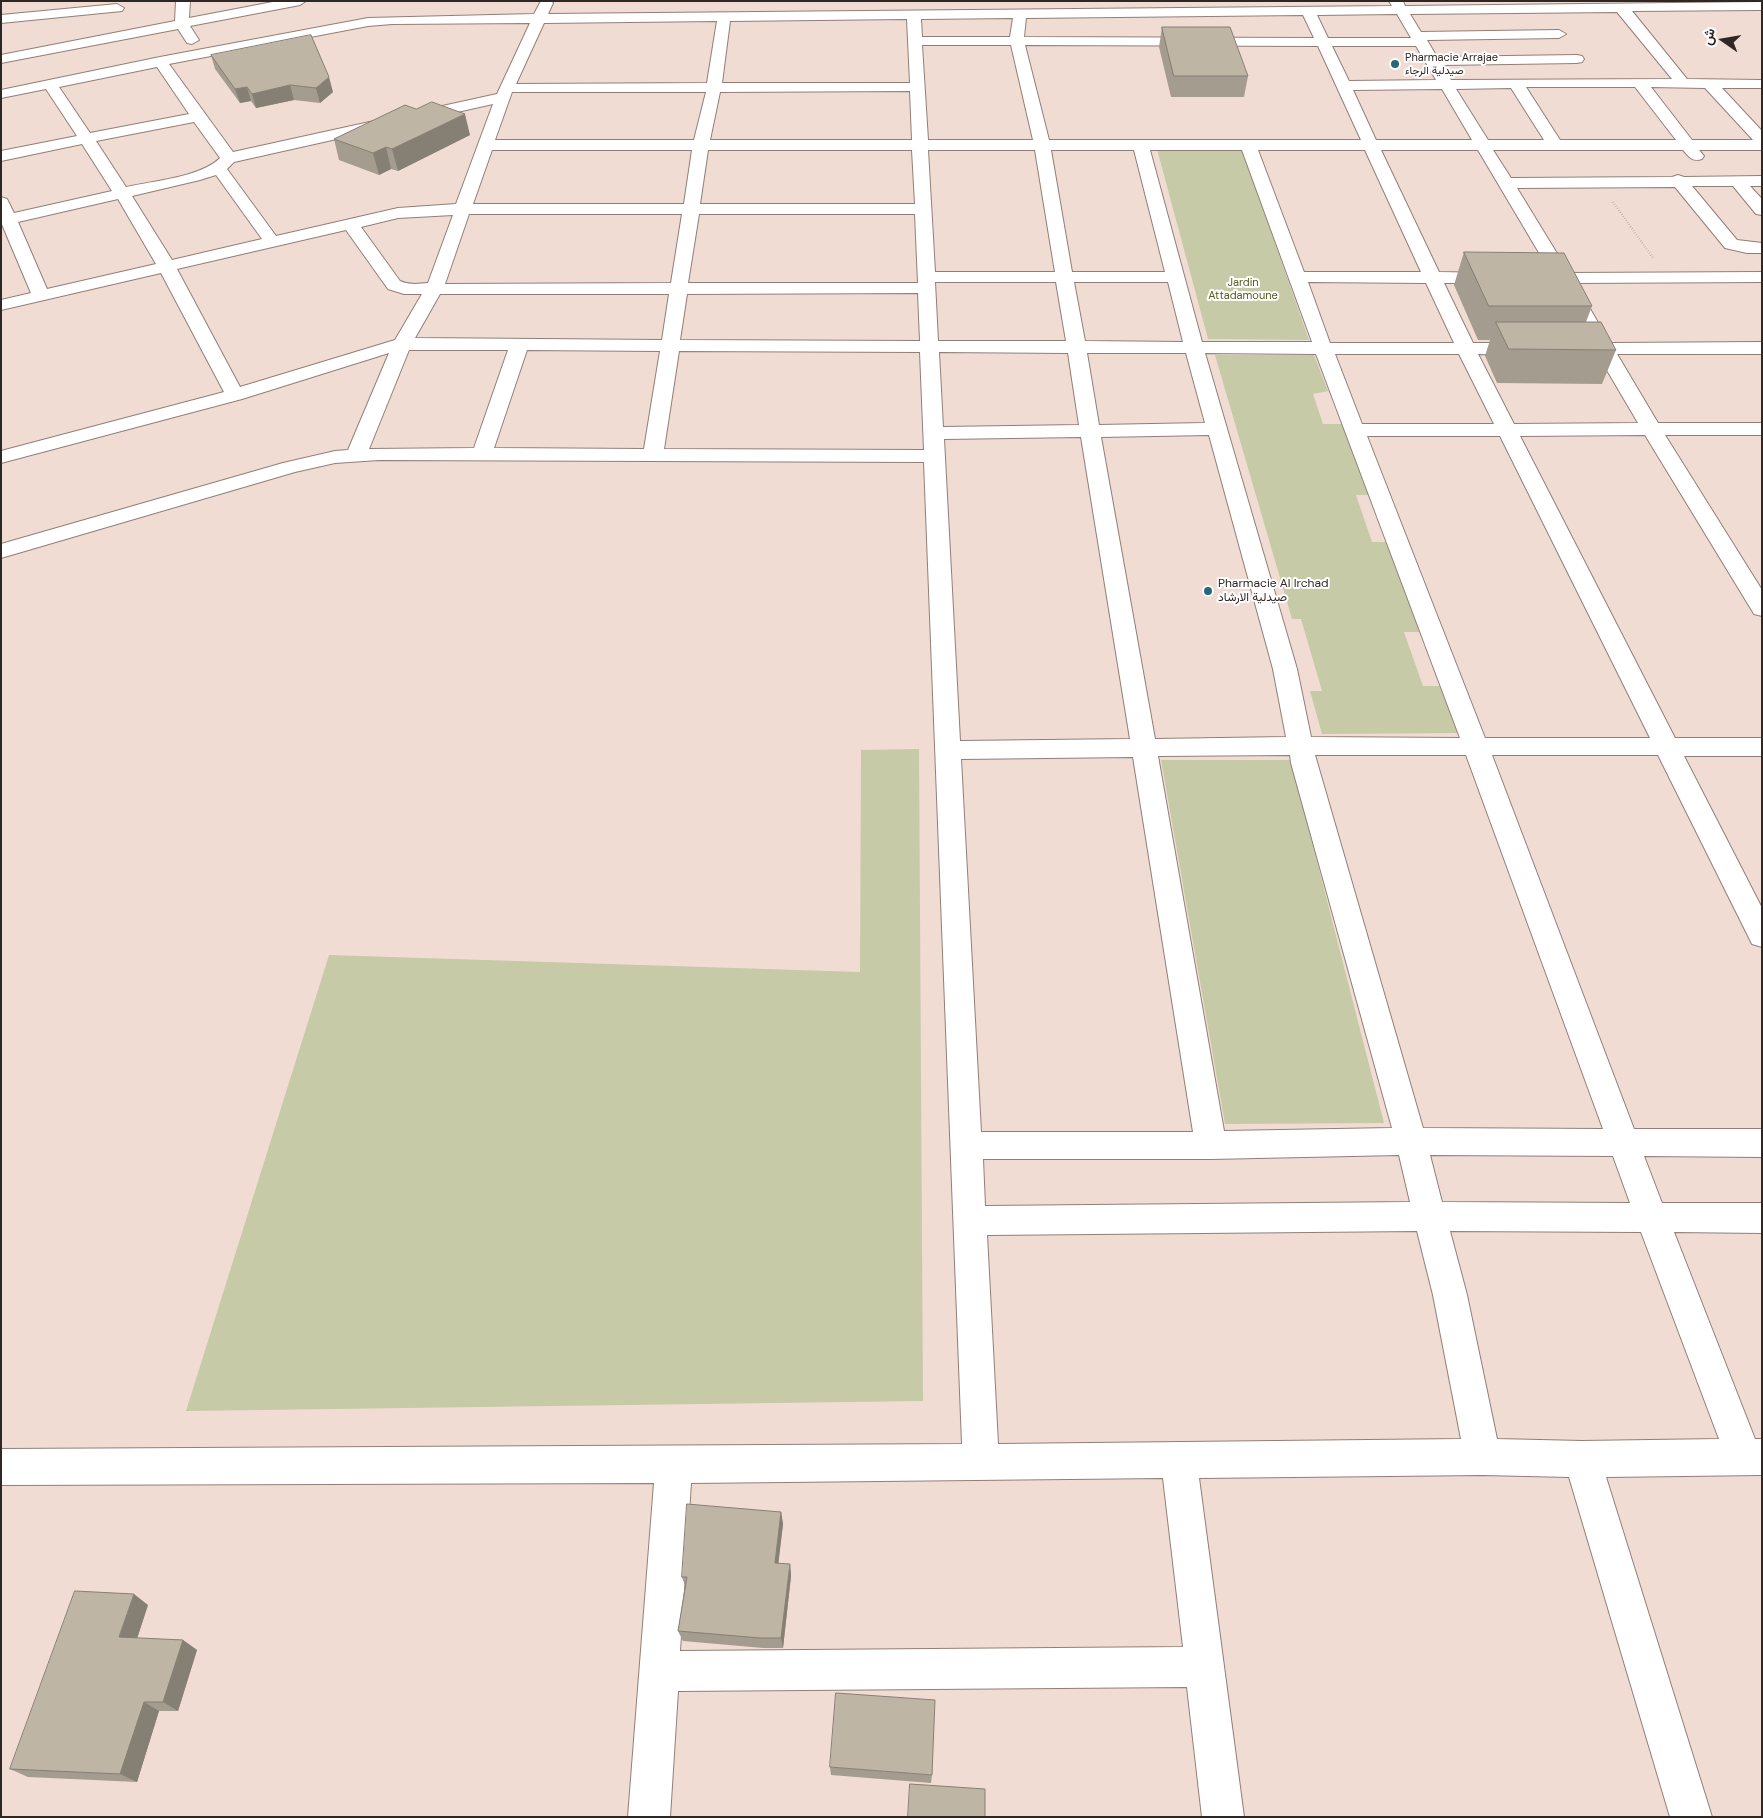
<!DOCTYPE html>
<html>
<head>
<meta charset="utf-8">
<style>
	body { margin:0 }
	#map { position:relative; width:1763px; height:1818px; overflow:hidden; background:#f1dcd4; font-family:"DM Sans",Vazirmatn,sans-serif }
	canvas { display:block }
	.frame { position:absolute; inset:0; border:2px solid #2f2724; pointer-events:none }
	.north { position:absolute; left:1698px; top:15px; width:50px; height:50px; -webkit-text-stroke:4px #fff; paint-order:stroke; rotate:283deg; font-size:14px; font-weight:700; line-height:20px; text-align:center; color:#2f2724 }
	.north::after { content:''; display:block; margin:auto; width:18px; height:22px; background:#2f2724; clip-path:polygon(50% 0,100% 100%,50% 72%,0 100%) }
</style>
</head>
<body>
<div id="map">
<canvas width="1763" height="1818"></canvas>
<div class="frame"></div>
<div class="north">ش</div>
</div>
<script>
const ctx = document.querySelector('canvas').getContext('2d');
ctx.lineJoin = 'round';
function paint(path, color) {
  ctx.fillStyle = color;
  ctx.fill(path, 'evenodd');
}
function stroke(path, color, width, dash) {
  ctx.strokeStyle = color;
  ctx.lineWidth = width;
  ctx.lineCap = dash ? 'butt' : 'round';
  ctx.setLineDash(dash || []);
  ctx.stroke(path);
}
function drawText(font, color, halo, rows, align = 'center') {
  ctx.font = font + ' "DM Sans",Vazirmatn,sans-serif';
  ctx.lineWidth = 4;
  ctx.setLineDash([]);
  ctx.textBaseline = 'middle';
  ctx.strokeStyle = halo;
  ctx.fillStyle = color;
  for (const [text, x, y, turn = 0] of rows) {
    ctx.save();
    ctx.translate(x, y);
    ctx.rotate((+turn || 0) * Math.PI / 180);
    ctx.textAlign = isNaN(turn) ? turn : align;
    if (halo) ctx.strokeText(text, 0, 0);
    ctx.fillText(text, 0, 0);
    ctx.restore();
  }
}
paint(new Path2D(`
	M1157 149H1242L1309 340 1208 339Z
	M1215 355H1314L1328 391 1313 394 1323 424H1343L1369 495H1356L1372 542H1391L1423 632H1404L1423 686H1444L1462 733 1322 734 1310 691H1322L1301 619H1292Z
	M919 749 923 1401 186 1411 329 955 860 972 861 750Z
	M1161 760H1291L1384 1123 1225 1124Z`), '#c6caa6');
const minor = new Path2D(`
	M176 1H190L189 18 278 1H306L300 5 190 26 199 40 192 44 187 43 178 29 1 63V55L175 21Z
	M541 1H551L553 3 548 14 1392 6 1389 1H1403L1405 6 1762 2V10L1632 11 1687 79 1762 80V88H1722L1762 131V150H1699L1704 156 1702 159C1692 162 1689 157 1683 150H1493L1511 178 1672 177 1678 175 1684 177 1762 176V186H1750L1762 199V215L1756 214 1733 186H1692L1737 240 1762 243V253H1747L1725 248 1675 187 1517 188 1569 273 1762 272V282L1575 283 1610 343 1762 342V354H1617L1658 423H1762V435H1665L1762 590V616L1754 614 1751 609 1645 435 1520 436 1675 738H1762V756H1684L1762 908V947L1752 944 1658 755H1492L1634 1129H1762V1157L1644 1156 1662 1203H1762V1233L1674 1232 1755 1439H1762V1475L1606 1477 1712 1817H1670L1569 1477 1483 1475 1199 1478 1244 1817H1202L1187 1687 678 1691 670 1817H628L654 1483 1 1485V1449L962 1444 924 462 379 460 335 463 295 472 1 558V544L283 463 335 451 348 450 389 353 242 399 1 463V451L224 392 161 273 1 310V300L31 293 1 222V197L7 199 14 213 112 191 82 144 1 161V151L77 136 46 89 1 98V90L160 57 368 18 534 14ZM1617 12 1672 79 1451 80 1442 65 1577 63 1582 62 1584 59 1582 56 1577 55 1437 57 1427 40 1559 38 1566 34 1559 30 1421 32 1410 14ZM1397 14 1411 38H1328L1317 15ZM1303 15 1314 38 1024 37 1026 18ZM1013 18 1010 37H922L921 19ZM907 19 910 83H722L730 21ZM717 21 707 83 516 84 544 23ZM530 23 497 94 233 152 169 64 368 26 392 24ZM922 45H1011L1033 140H928ZM1025 45 1318 46 1361 140H1049ZM1332 46H1416L1436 80 1349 81ZM157 67 189 114 90 133 59 87ZM1526 87H1635L1676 140H1560ZM1651 87 1705 88 1753 140H1692ZM1511 88 1544 140H1488L1456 89ZM1442 89 1472 140H1376L1353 90ZM910 91 912 140H710L720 92ZM512 92H706L694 140H495ZM493 104 456 204 398 208 276 236 227 169 234 162ZM194 122 220 158C201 177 153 181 126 187L96 141ZM492 150H692L684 204H473ZM708 150H912L915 204H700ZM928 150H1035L1055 272H935ZM1051 150H1134L1165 272H1072ZM1150 150H1242L1312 342H1202ZM1258 150H1365L1421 272H1304ZM1381 150H1478L1551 273 1542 274 1539 278 1542 282 1557 283 1592 343 1571 345 1569 349 1571 353 1598 355 1638 423 1514 424 1478 354 1525 355 1532 353 1534 349 1532 345 1525 343H1473L1444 283H1493L1499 282 1502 278 1499 274 1493 273 1439 272ZM216 175 262 239 172 260 132 196 200 180ZM118 199 156 264 47 289 18 222ZM469 214H682L671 283 445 284ZM699 214H915L918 283H688ZM453 215 428 283C418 284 409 285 400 281L361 227 398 218ZM346 230 388 289 404 294H422L395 340 240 387 177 269ZM935 282H1056L1066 341H938ZM1074 282H1168L1183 342 1085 341ZM1308 282 1426 283 1454 343H1330ZM918 293 920 341 680 340 687 294ZM440 294H669L662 340 415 338ZM409 350H508L474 448 369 449ZM527 350 660 351 644 449 494 448ZM679 351 920 352 924 450 664 449ZM939 352 1068 353 1079 425 943 427ZM1087 353H1186L1205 423 1099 425ZM1205 353 1316 354 1460 738 1311 737 1297 669ZM1335 354H1459L1494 424H1362ZM1209 435 1273 669 1286 737 1155 739 1101 437ZM1367 436H1500L1650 738H1485ZM1081 437 1130 739 960 741 944 439ZM1290 755 1291 763 1392 1128 1224 1131 1158 756ZM1315 755H1466L1603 1129 1423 1128ZM1133 757 1193 1132H981L961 759ZM1399 1155 1410 1202 985 1206 983 1159H1211ZM1430 1155 1613 1156 1630 1203 1442 1202ZM1417 1231 1433 1295 1461 1439 998 1444 987 1235ZM1450 1231 1641 1232 1719 1439 1582 1441 1497 1439 1467 1295ZM1163 1478 1183 1647 680 1651 691 1483Z
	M117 4 124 8 122 11 1 23V15Z`);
stroke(minor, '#917f77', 2);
stroke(new Path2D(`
	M1613 202 1653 258`), '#a89892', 2, [0.5, 2]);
paint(minor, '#fff');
paint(new Path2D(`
	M1162 27 1248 76 1244 97H1171L1159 47Z
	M211 55 333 92 320 103 294 100 256 108 251 101 240 103 215 69Z
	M470 135 398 171 391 169 379 175 339 160 334 139Z
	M1464 252 1592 306 1586 322 1616 350 1602 384 1497 383 1485 356 1490 340H1478L1454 285Z
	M781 1512 783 1524 778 1564H790L791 1576 783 1648H763L683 1641 678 1631 685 1586 682 1577Z
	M148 1605 137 1638 183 1640 197 1650 178 1711H159L137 1782 28 1777 10 1769Z
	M830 1767 932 1775 931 1783 831 1775Z`), '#a49c8e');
paint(new Path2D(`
	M329 77 333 92 320 103 316 88Z
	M290 85 294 100 256 108 252 94Z
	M247 87 251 101 240 103 235 89Z
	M465 114 470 135 398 171 392 149Z
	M386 147 391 169 379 175 373 153Z
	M781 1512 783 1524 777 1575 775 1563Z
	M790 1564 791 1576 783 1648 781 1638Z
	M134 1594 148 1605 134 1648 119 1637Z
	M183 1640 197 1650 178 1711 163 1702Z
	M144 1702 159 1711 137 1782 120 1774Z`), '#867f74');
const building = new Path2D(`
	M1162 27H1230L1248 76H1174Z
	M311 35 329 77 316 88 290 85 252 94 247 87 235 89 211 55Z
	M432 102 465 114 392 149 386 147 373 153 334 139 405 105 416 109Z
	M1464 252 1564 253 1592 306H1489Z
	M1496 322H1601L1616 350 1509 349Z
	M687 1504 781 1512 775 1563 790 1564 781 1638H760L678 1631 687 1577H682Z
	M75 1591 134 1594 119 1637 183 1640 163 1702H144L120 1774 10 1769Z
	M836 1693 935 1700 932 1775 830 1767Z
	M910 1784 985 1789V1817H908Z`);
paint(building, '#bfb5a5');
stroke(building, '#867f74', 1);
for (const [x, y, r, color] of [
	[1395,64,5,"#246979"],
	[1208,591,5,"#246979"]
]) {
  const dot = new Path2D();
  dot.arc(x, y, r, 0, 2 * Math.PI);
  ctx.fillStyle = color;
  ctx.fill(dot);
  stroke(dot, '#fff', 2);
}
drawText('11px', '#2f2724', '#fff', [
	["Pharmacie Arrajae",1405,58],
	["صيدلية الرجاء",1405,71]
], 'left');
drawText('11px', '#565b19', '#fff', [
	["Jardin",1243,283],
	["Attadamoune",1243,296]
]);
drawText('12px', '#2f2724', '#fff', [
	["Pharmacie Al Irchad",1218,584],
	["صيدلية الارشاد",1218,598]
], 'left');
</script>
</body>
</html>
